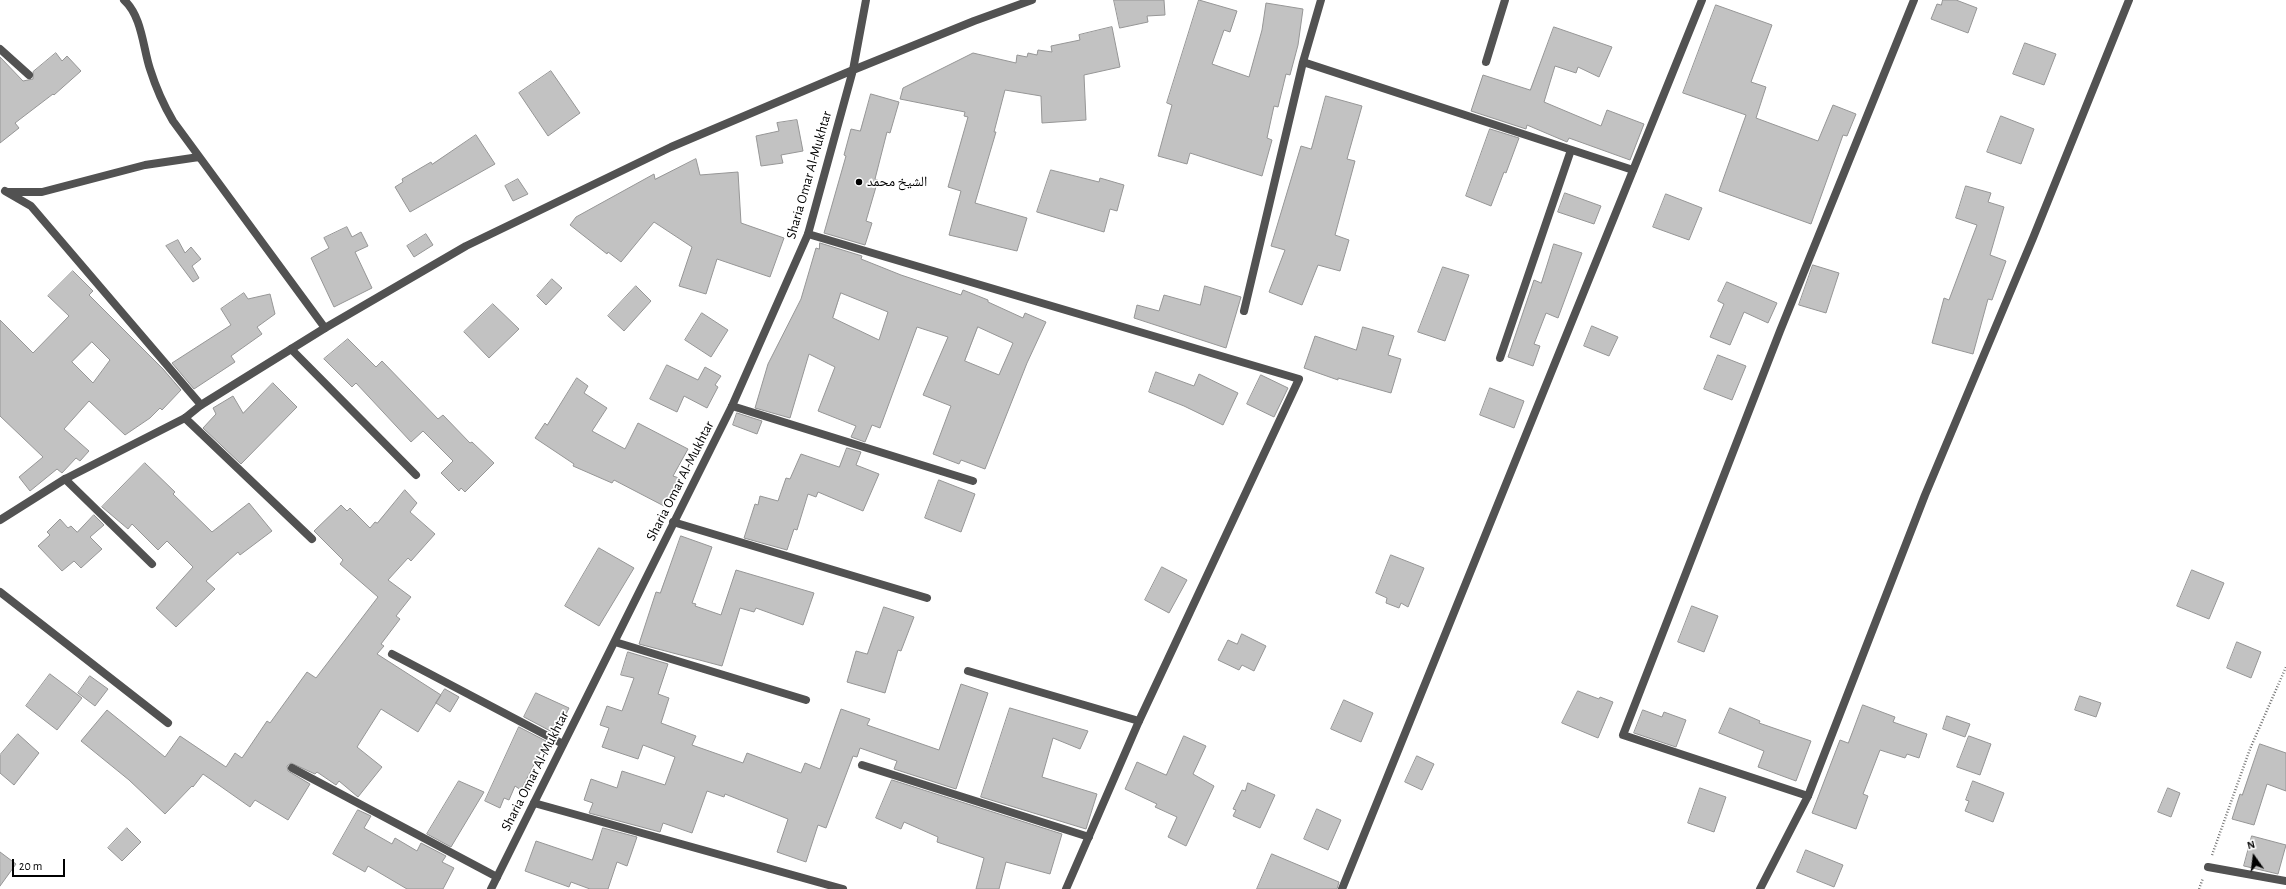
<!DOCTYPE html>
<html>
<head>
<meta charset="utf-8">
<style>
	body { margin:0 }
	#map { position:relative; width:2286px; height:889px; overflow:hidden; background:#fff; font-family:"Alegreya Sans",sans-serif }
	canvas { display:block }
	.north { position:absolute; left:2234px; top:837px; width:40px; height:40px; -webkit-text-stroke:3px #fff; paint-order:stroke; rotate:346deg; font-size:11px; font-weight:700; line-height:16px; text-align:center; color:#000 }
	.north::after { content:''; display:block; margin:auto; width:14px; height:18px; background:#000; clip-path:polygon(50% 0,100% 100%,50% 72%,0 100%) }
	.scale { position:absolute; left:12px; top:859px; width:53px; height:18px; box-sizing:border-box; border:2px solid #000; border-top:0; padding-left:5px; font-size:12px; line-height:14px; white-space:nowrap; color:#000; -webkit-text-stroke:3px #fff; paint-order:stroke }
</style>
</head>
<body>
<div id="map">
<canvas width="2286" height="889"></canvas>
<div class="north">N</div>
<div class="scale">20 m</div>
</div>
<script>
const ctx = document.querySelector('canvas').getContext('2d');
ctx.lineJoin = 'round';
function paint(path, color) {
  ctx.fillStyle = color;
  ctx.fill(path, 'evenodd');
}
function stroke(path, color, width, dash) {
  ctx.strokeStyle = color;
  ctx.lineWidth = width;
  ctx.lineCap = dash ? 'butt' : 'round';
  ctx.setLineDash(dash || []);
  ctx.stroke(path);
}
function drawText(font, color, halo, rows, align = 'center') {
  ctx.font = font + ' "Alegreya Sans","Noto Naskh Arabic",sans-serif';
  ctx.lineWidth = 3.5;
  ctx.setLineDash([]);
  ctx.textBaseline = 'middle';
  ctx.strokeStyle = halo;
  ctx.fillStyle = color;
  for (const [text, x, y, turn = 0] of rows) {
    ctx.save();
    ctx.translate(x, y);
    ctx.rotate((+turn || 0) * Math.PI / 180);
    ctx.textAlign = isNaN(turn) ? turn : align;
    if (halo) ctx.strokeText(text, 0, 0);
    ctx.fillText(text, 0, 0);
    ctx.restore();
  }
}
const building = new Path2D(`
	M1114 0H1164L1165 15 1147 16 1148 22 1120 28Z
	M1199 0 1237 11 1230 32 1224 30 1212 64 1249 77 1262 30 1266 3 1303 9 1298 45 1290 75 1286 74 1278 107 1274 106 1267 138 1272 140 1262 176 1190 153 1187 164 1158 156 1172 105 1167 103Z
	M1943 0H1956L1977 8 1968 33 1931 19 1937 4 1941 5Z
	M1716 5 1772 25 1751 82 1766 87 1756 118 1818 141 1833 105 1856 114 1847 136 1843 135 1811 224 1719 191 1746 115 1683 93Z
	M1112 27 1120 67 1084 75 1086 120 1042 123 1041 96 1005 90 994 132H996L975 203 1027 218 1017 251 949 235 961 191 948 187 968 117 964 116 965 112 900 99 903 88 973 53 1016 63 1017 55 1027 57 1028 53 1037 55 1038 50 1052 52 1051 46 1080 40 1079 35Z
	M1554 27 1612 47 1599 77 1578 67 1576 73 1555 66 1544 102 1601 126 1607 110 1644 124 1630 160 1569 138 1567 142 1527 125 1526 129 1471 111 1483 75 1530 90Z
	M2025 43 2056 54 2044 85 2013 74Z
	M56 53 62 61 67 56 81 71 54 95 53 94 15 123 19 128 0 143V57L23 81 33 79V72Z
	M551 71 580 113 548 136 519 93Z
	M871 94 899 102 890 133 887 132 875 179 878 180 866 221 872 223 865 245 824 233 846 156 844 155 851 129 860 131Z
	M1326 96 1362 106 1347 159 1355 161 1335 235 1349 240 1340 271 1318 265 1302 305 1269 292 1285 250 1271 246 1301 146 1311 149Z
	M2001 116 2034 129 2021 164 1987 152Z
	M797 120 803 151 781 155 783 163 761 166 756 136 779 131 777 123Z
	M1490 129 1519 138 1506 173 1504 172 1491 206 1466 196Z
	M476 135 495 164 410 212 395 187 403 182 402 179 431 162 432 164Z
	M696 159 700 175 738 172 741 223 784 238 770 277 717 259 706 294 679 286 692 247 654 222 621 262 608 252 607 254 570 225 576 217 654 174 655 179Z
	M1051 170 1099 182 1100 178 1124 185 1117 211 1110 209 1104 232 1037 212Z
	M518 179 528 194 513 201 505 186Z
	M1966 186 1991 193 1988 202 2004 207 1990 255 2006 261 1992 300 1988 299 1973 354 1932 343 1944 298 1949 300 1977 225 1956 218Z
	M1565 193 1601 206 1594 224 1558 212Z
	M1666 194 1702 208 1689 240 1653 227Z
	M347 227 352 237 361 232 368 246 355 252 372 288 334 307 311 258 329 248 324 238Z
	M426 234 433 245 414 257 407 246Z
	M178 240 185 253 191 247 201 259 192 266 199 278 193 282 166 246Z
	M820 243 862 256 861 259 901 275 961 295 963 290 988 300V302L1023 318 1025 313 1046 322 1027 363 985 469 961 460 959 464 933 454 951 406 923 395 948 337 917 327 880 428 872 425 865 442 851 437 856 426 818 411 835 367 809 354 790 418 755 408 768 364 801 299 816 248 819 249ZM841 293 888 312 879 340 833 318ZM978 327 1013 343 999 375 965 361Z
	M1554 244 1582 253 1558 318 1546 313 1534 344 1540 346 1533 366 1508 357 1534 280 1541 283Z
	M1813 265 1839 273 1826 313 1799 305Z
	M1443 267 1469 275 1445 341 1418 332Z
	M73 271 93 291 89 295 163 369 181 390 162 410 160 408 150 418 125 435 89 401 64 429 89 451 80 461 76 458 62 473 57 469 30 491 19 477 43 457 0 416V320L33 353 69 316 48 296ZM92 342 110 360 93 383 72 362Z
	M552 279 562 288 546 305 537 296Z
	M1727 282 1777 303 1768 323 1744 312 1730 345 1710 337 1724 304 1718 301Z
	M636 286 651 301 624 331 608 316Z
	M1205 286 1241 297 1226 348 1134 318 1137 305 1159 311 1164 295 1200 305Z
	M244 293 248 299 270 294 275 314 257 327 262 334 231 356 235 362 194 389 172 363 231 325 221 309Z
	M493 304 519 329 489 358 464 332Z
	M702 313 728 330 711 357 685 340Z
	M1592 326 1618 337 1609 356 1584 346Z
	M1363 327 1394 336 1388 355 1401 359 1391 393 1338 378V380L1304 368 1315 336 1356 350Z
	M348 339 376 367 382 361 438 419 443 415 470 443 472 442 494 463 465 492 461 488 459 491 441 473 453 461 423 431 411 442 356 383 352 387 324 359Z
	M1718 355 1746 366 1732 400 1704 389Z
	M667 365 698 380 705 367 721 376 715 385 718 387 707 408 684 396 677 412 650 399Z
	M1156 372 1194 386 1199 374 1238 393 1223 425 1184 406 1149 392Z
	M1261 375 1288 388 1274 417 1247 404Z
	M577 378 588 386 584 393 607 408 592 431 625 449 638 423 688 449 673 476 679 478 664 506 614 480 612 483 573 466 574 464 535 438 545 423 547 425Z
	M273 383 297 407 241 464 203 428 216 414 213 408 233 396 243 413Z
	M1490 388 1524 401 1514 428 1480 415Z
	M737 413 762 421 757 434 733 425Z
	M847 448 861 452 856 465 879 474 863 511 818 492 816 497 808 494 797 530 794 529 787 550 744 538 755 504 758 505 760 496 778 501 786 478 790 479 801 454 839 467Z
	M145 463 175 492 173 494 212 532 249 503 272 531 240 555 238 552 206 581 215 589 176 627 156 608 193 567 167 541 158 550 132 524 128 529 102 507Z
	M939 480 975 494 961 532 925 518Z
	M405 490 417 503 410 512 435 534 411 561 408 558 388 580 411 597 396 616 400 619 381 644 384 646 377 654 441 695 418 732 381 709 357 747 382 767 358 797 339 781 336 785 317 772 315 774 291 763 287 766 288 771 310 784 288 820 255 800 250 807 203 774 193 787 192 786 165 814 129 780 81 741 107 710 165 757 180 736 226 767 235 753 242 758 267 721 270 723 307 672 316 678 378 597 340 564 343 560 314 531 341 505 347 511 350 508 370 528 375 522 377 523Z
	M94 515 104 525 90 537 102 549 81 568 74 561 62 571 38 546 50 535 47 532 60 519 68 528 71 526 77 532Z
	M681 536 712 547 692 603 696 604 695 606 721 615 736 570 814 593 803 625 756 608 754 612 740 608 722 666 639 644 656 592 660 593Z
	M599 548 634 568 599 626 565 606Z
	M1391 555 1424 568 1408 607 1401 603 1399 608 1386 603 1387 598 1376 593Z
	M1162 567 1187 580 1169 613 1145 600Z
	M2192 570 2224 583 2209 619 2177 606Z
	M1692 606 1718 616 1704 652 1678 642Z
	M884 607 914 617 901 651 898 650 885 693 847 682 856 651 867 654Z
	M1242 634 1266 646 1254 671 1242 665 1239 670 1218 660 1228 640 1237 644Z
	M2237 642 2261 652 2251 678 2227 668Z
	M628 652 668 664 658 694 669 698 661 723 696 736 692 745 743 763 747 753 801 773 805 763 820 769 841 709 870 719 867 725 939 750 961 684 988 693 956 789 894 769 897 761 860 748 857 757 853 756 826 828 818 825 806 862 777 852 788 819 725 794 724 797 707 791 692 833 663 823 660 832 589 813 593 803 584 800 591 779 617 788 622 771 665 785 675 757 643 745 638 759 602 747 609 728 600 725 607 706 622 711 634 678 621 675Z
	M50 674 82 698 57 730 26 706Z
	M90 676 108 689 95 706 78 693Z
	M445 689 459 697 450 712 436 703Z
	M1578 691 1599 699 1600 697 1613 702 1598 738 1562 723Z
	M536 693 569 708 556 734 524 717Z
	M2080 696 2101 703 2096 717 2075 710Z
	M1344 700 1373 713 1361 742 1331 729Z
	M1863 705 1895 717 1893 722 1927 734 1919 758 1907 754 1905 758 1880 750 1863 794 1868 796 1856 829 1812 813 1840 740 1848 743Z
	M1010 708 1088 731 1080 749 1053 738 1042 777 1097 794 1086 829 981 797Z
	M1730 708 1760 721 1759 723 1811 741 1796 781 1758 767 1764 751 1719 733Z
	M1643 710 1662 717 1664 712 1686 720 1676 747 1634 733Z
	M1947 716 1970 724 1965 737 1943 729Z
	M519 727 546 741 521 790 515 786 509 800 504 798 500 808 485 801Z
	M18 734 39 753 14 785 0 773V755Z
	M1184 736 1206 746 1193 774 1214 786 1186 846 1168 837 1177 817 1155 807 1157 804 1125 789 1137 762 1166 775Z
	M1969 736 1991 744 1980 775 1957 767Z
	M2260 744 2286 753V791L2267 784 2254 825 2232 819 2240 794 2242 795Z
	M1417 756 1434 764 1422 790 1405 782Z
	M892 780 1062 834 1050 874 1006 862 999 889H976L984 858 937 842 938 837 904 822 901 829 876 818Z
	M459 781 484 792 451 847 427 834Z
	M1973 781 2004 793 1993 822 1965 811 1969 801 1966 800Z
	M1248 783 1275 795 1260 828 1233 816 1236 810 1233 809 1242 790 1245 791Z
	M1700 788 1726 797 1714 832 1688 823Z
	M2168 788 2180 793 2171 817 2158 812Z
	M1317 809 1341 820 1328 850 1304 839Z
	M358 810 371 816 364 828 392 844 395 838 417 851 421 843 446 856 442 862 454 868 443 889H407L368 866 365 872 333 854Z
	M127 828 141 842 122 861 108 848Z
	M603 828 637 837 627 866 617 862 608 889H590L571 882 569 887 525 871 536 841 592 860Z
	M2252 836 2286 845 2278 874 2244 866Z
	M1806 850 1843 865 1834 887 1797 872Z
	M0 852 16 864 0 886Z
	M1272 854 1339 882 1337 889H1257Z`);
paint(building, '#c2c2c2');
stroke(building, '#969696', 1);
stroke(new Path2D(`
	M2212 855 2250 749 2286 667
	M2199 889 2203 878`), '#747474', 2.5, [1, 2]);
stroke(new Path2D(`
	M124 0C142 16 143 48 150 69 156 88 163 104 173 121L325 328
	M0 49 29 75
	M1303 62 1633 170
	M1486 62 1505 0
	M5 191 31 206 201 405
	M7 192H42L145 165 199 157
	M1244 311 1303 62 1321 0
	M291 349 416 475
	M1500 358 1571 150
	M732 406 973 481
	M185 418 312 539
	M65 479 152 564
	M673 522 927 598
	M0 592 168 723
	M615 642 806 700
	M392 654 563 744
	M968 671 1139 721
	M862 765 1089 837
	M292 768 497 877
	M1808 796 1623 735 1780 331 1914 0
	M534 803 843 889
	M2208 867 2286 881`), '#525252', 8);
stroke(new Path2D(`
	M853 70 866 0
	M808 234 1299 379 1139 721 1066 889
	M1342 889 1702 0
	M1760 889 1808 796 1925 495 2033 238 2129 0`), '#525252', 8);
stroke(new Path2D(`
	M0 520 65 479 185 418 201 405 325 328 466 246 671 147 853 70 974 21 1032 0
	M491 889 732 406 808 234 853 70`), '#525252', 8);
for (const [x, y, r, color] of [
	[859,182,4,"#000"]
]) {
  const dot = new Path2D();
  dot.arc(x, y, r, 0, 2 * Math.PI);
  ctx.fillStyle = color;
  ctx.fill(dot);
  stroke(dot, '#fff', 1.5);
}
drawText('14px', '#000', '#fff', [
	["Sharia Omar Al-Mukhtar",809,175,-74],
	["Sharia Omar Al-Mukhtar",680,481,-63],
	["Sharia Omar Al-Mukhtar",535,771,-63]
]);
drawText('14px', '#000', '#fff', [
	["الشيخ محمد",867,182]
], 'left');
</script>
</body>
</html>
